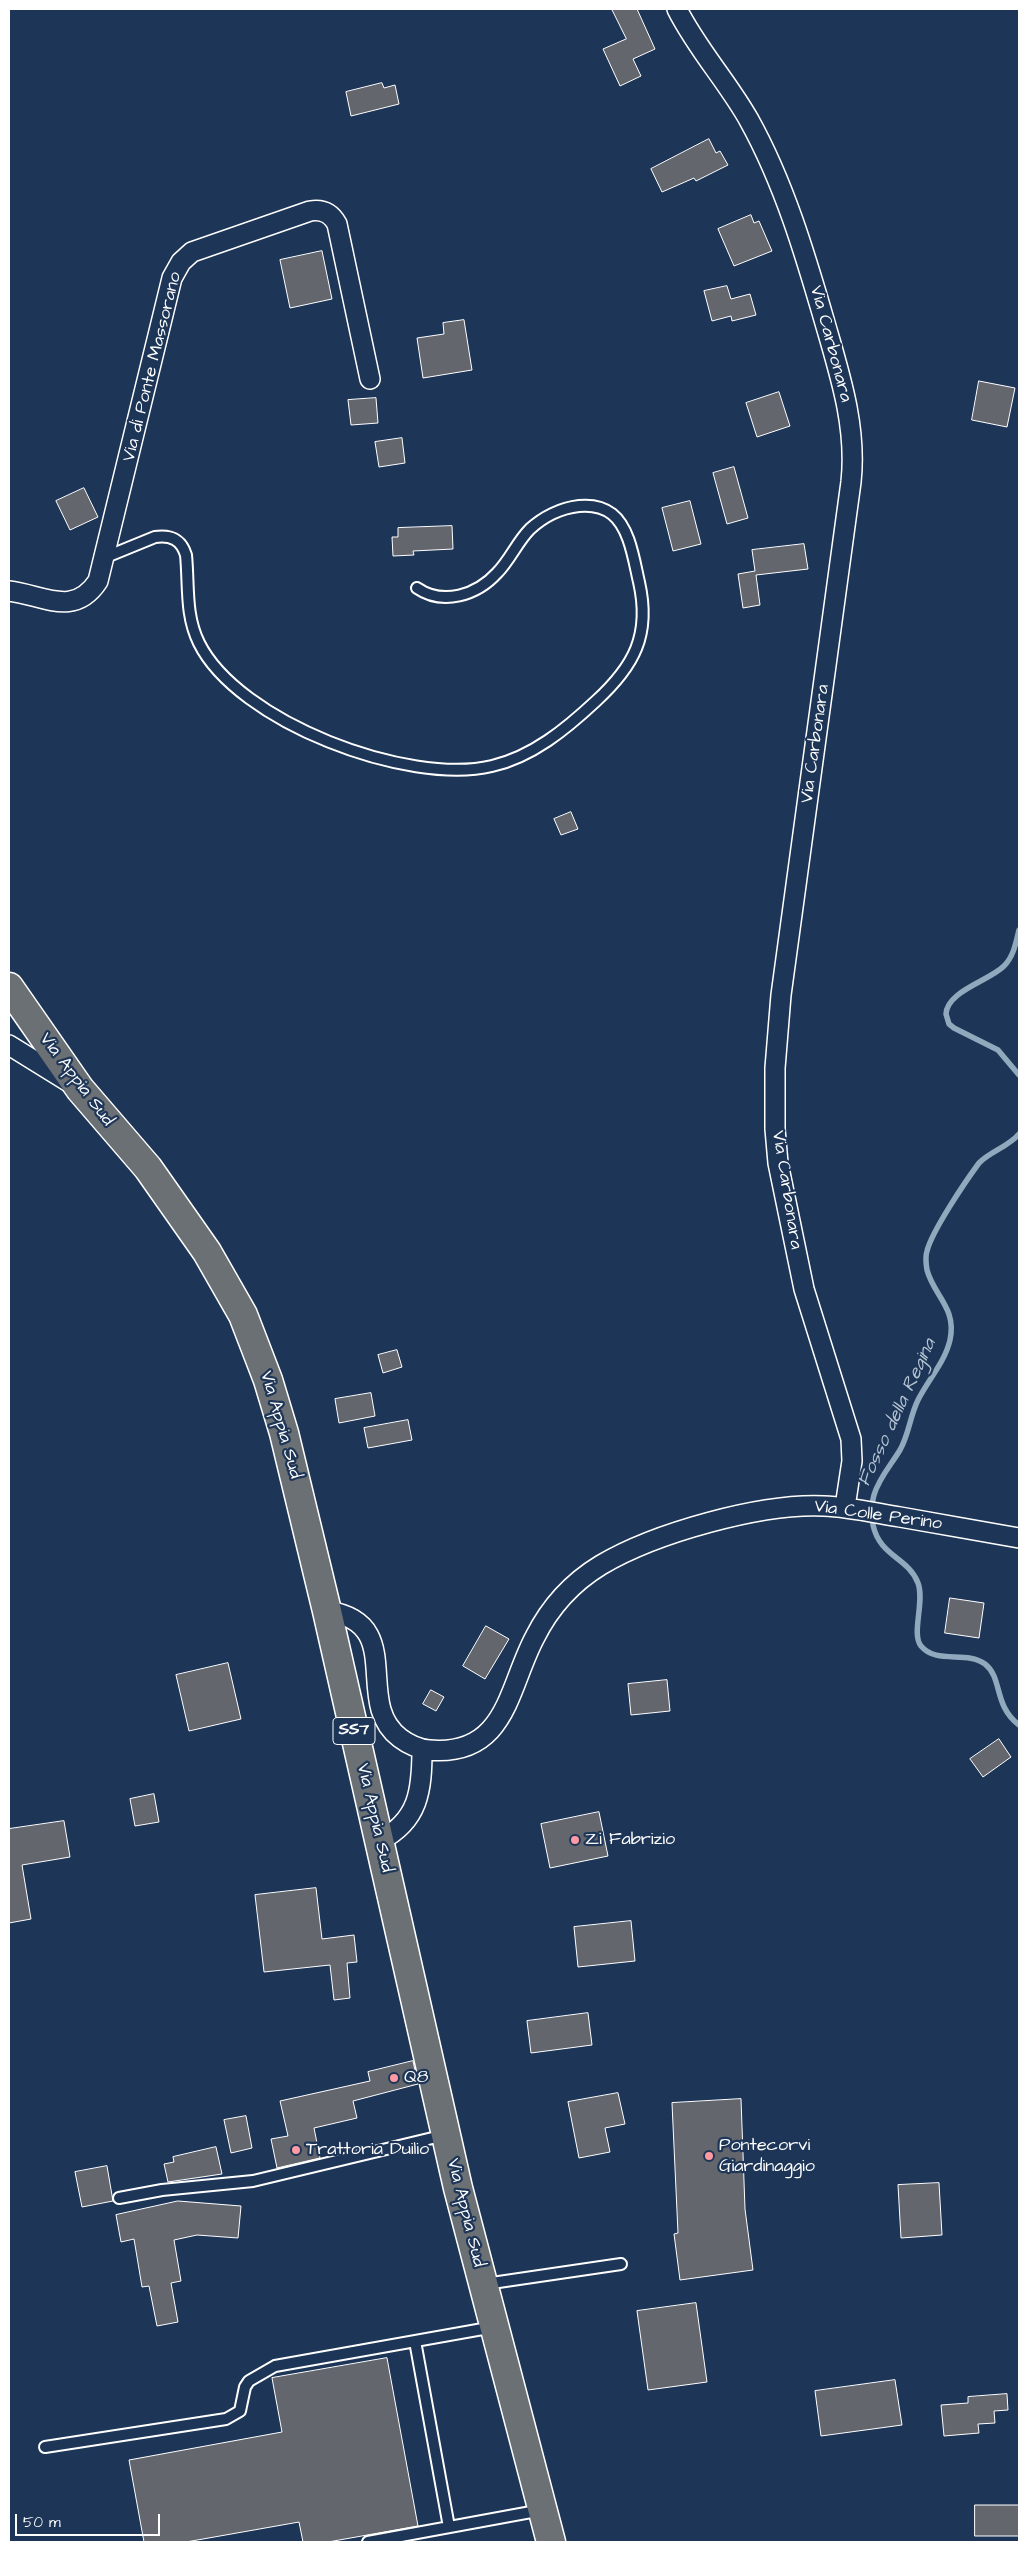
<!DOCTYPE html>
<html>
<head>
<meta charset="utf-8">
<style>
	body { margin:0 }
	#map { position:relative; width:1028px; height:2551px; overflow:hidden; background:#1d3557; font-family:"Architects Daughter",sans-serif }
	canvas { display:block }
	.frame { position:absolute; inset:0; border:10px solid #fff; pointer-events:none }
	.scale { position:absolute; left:15px; top:2514px; width:145px; height:22px; box-sizing:border-box; border:2px solid #fff; border-top:0; padding-left:6px; font-size:15px; line-height:18px; white-space:nowrap; color:#fff; -webkit-text-stroke:4px #1d3557; paint-order:stroke }
</style>
</head>
<body>
<div id="map">
<canvas width="1028" height="2551"></canvas>
<div class="frame"></div>
<div class="scale">50 m</div>
</div>
<script>
const ctx = document.querySelector('canvas').getContext('2d');
ctx.lineJoin = 'round';
function stroke(path, color, width, dash) {
  ctx.strokeStyle = color;
  ctx.lineWidth = width;
  ctx.lineCap = dash ? 'butt' : 'round';
  ctx.setLineDash(dash || []);
  ctx.stroke(path);
}
function paint(path, color) {
  ctx.fillStyle = color;
  ctx.fill(path, 'evenodd');
}
function drawText(font, color, halo, rows, align = 'center') {
  ctx.font = font + ' "Architects Daughter",sans-serif';
  ctx.lineWidth = 4.5;
  ctx.setLineDash([]);
  ctx.textBaseline = 'middle';
  ctx.strokeStyle = halo;
  ctx.fillStyle = color;
  for (const [text, x, y, turn = 0] of rows) {
    ctx.save();
    ctx.translate(x, y);
    ctx.rotate((+turn || 0) * Math.PI / 180);
    ctx.textAlign = isNaN(turn) ? turn : align;
    if (halo) ctx.strokeText(text, 0, 0);
    ctx.fillText(text, 0, 0);
    ctx.restore();
  }
}
stroke(new Path2D(`
	M1019 930C1016 942 1014 956 1004 966 989 981 947 991 946 1014L949 1024 954 1028 998 1050 1019 1075
	M1019 1134C1008 1147 991 1151 979 1163 965 1182 932 1231 927 1251 925 1257 926 1264 927 1270 934 1296 957 1308 950 1340 945 1362 928 1380 918 1400 910 1416 909 1434 900 1450 891 1465 879 1478 874 1495 871 1505 871 1515 873 1525 880 1557 908 1557 918 1583 925 1601 911 1634 921 1646 937 1665 966 1650 985 1664 1003 1678 993 1705 1019 1725`), '#91a9bc', 5.5);
const building = new Path2D(`
	M612 9H637L655 49 633 59 641 76 620 86 603 49 626 39Z
	M382 83 384 88 395 85 399 104 351 116 346 92Z
	M709 139 716 153 720 151 728 165 696 181 694 178 662 192 651 169Z
	M751 215 754 223 759 221 772 251 734 266 718 229Z
	M322 251 332 299 290 308 280 260Z
	M727 286 731 299 750 294 756 315 732 321 731 316 712 321 704 291Z
	M464 320 472 370 423 378 417 338 444 334 443 323Z
	M979 381 1015 388 1007 427 972 420Z
	M779 392 790 426 757 437 746 403Z
	M376 398 378 423 351 425 348 400Z
	M402 438 405 463 379 467 375 442Z
	M734 467 748 518 727 524 713 473Z
	M84 488 98 517 70 530 56 501Z
	M690 501 701 544 673 551 662 508Z
	M452 526 453 549 413 551 414 555 393 556 392 537H398V528Z
	M804 544 808 569 756 575 760 605 743 608 738 574 755 571 752 550Z
	M571 812 578 829 561 835 554 819Z
	M397 1350 402 1367 383 1373 378 1355Z
	M371 1393 375 1416 339 1423 335 1399Z
	M408 1420 412 1440 368 1448 364 1428Z
	M950 1598 984 1603 979 1638 945 1633Z
	M486 1626 509 1639 485 1679 463 1666Z
	M228 1663 241 1719 189 1731 176 1675Z
	M667 1680 670 1711 631 1715 628 1684Z
	M431 1690 444 1697 436 1711 423 1704Z
	M999 1739 1011 1757 983 1777 970 1759Z
	M154 1794 159 1822 135 1826 130 1799Z
	M599 1812 608 1856 550 1868 541 1824Z
	M64 1821 70 1857 22 1865 31 1919 9 1923V1829Z
	M316 1888 322 1939 354 1935 357 1962 347 1963 350 1998 334 2000 330 1965 264 1972 255 1895Z
	M631 1921 635 1961 578 1967 574 1927Z
	M588 2013 592 2045 531 2053 527 2021Z
	M413 2061 418 2084 353 2101 357 2118 314 2128 320 2158 277 2168 271 2139 288 2136 280 2101 370 2081 368 2072Z
	M618 2093 625 2124 605 2128 610 2152 579 2158 568 2102Z
	M741 2099 745 2209 753 2270 680 2280 674 2234 678 2233 672 2103Z
	M246 2116 252 2148 231 2153 224 2120Z
	M216 2147 222 2174 168 2182 164 2164 174 2162 173 2157Z
	M107 2166 113 2201 82 2207 75 2172Z
	M939 2183 942 2235 901 2238 898 2185Z
	M178 2201 241 2206 238 2238 197 2235 174 2240 181 2281 171 2283 178 2322 157 2326 149 2286 142 2287 134 2239 121 2242 116 2215Z
	M696 2303 707 2382 648 2390 637 2311Z
	M387 2358 418 2526 328 2542H303L299 2522 186 2542H144L129 2460 282 2432 272 2378Z
	M895 2380 902 2425 821 2436 815 2391Z
	M1007 2394 1008 2410 994 2411 995 2423 978 2424 979 2433 944 2436 941 2405 968 2403V2397Z
	M975 2505H1019V2536H975Z`);
paint(building, '#63666d');
stroke(building, '#fff', 1);
const service = new Path2D(`
	M106 557 155 537C171 535 181 539 186 555 189 585 185 615 199 643 238 722 408 786 492 766 532 757 566 729 596 701 634 666 651 635 639 582 634 561 630 528 612 514 603 507 590 505 579 506 561 508 543 517 530 529 517 542 510 560 497 573 477 595 443 606 417 588
	M119 2198 162 2190 253 2181 445 2135
	M485 2284 621 2264
	M415 2341 449 2527
	M45 2447 226 2419 240 2411 245 2387 249 2381 275 2366 494 2327
	M368 2542 542 2510`);
const minor = new Path2D(`
	M677 9C697 49 727 81 749 120 784 183 805 254 825 323 840 375 857 427 851 482L781 995 775 1068V1129L778 1163 804 1289 851 1439 852 1461 845 1507
	M9 591C43 595 74 618 98 581L172 278 181 262 192 252 310 211C322 209 331 213 337 224L370 379
	M9 1045 72 1084
	M327 1611C408 1623 352 1702 400 1738 408 1744 419 1749 429 1750 507 1757 508 1687 535 1637 550 1607 573 1582 601 1565 655 1533 761 1503 824 1506 850 1507 875 1513 900 1517 940 1524 979 1531 1019 1538
	M379 1841C419 1821 422 1790 422 1749`);
const primary = new Path2D(`
	M9 987 80 1089 148 1168 207 1252 243 1315 268 1380 284 1433 327 1611 458 2188 551 2542`);
stroke(service, '#fff', 14);
stroke(minor, '#fff', 22);
stroke(primary, '#fff', 31);
stroke(service, '#1d3557', 10);
stroke(minor, '#1d3557', 19);
stroke(primary, '#6a7074', 28);
for (const [x, y, r, color] of [
	[575,1840,5,"#ff9aa2"],
	[394,2078,5,"#ff9aa2"],
	[296,2150,5,"#ff9aa2"],
	[709,2156,5,"#ff9aa2"]
]) {
  const dot = new Path2D();
  dot.arc(x, y, r, 0, 2 * Math.PI);
  ctx.fillStyle = color;
  ctx.fill(dot);
  stroke(dot, '#1d3557', 2);
}
for (const [x, y, w] of [
	[354,1731,42]
]) {
  const box = new Path2D();
  box.roundRect(x - w / 2, y - 13.5, w, 27, 4);
  ctx.fillStyle = '#1d3557';
  ctx.fill(box);
  stroke(box, '#fff', 1);
}
drawText('bold 16px', '#fff', null, [
	["SS7",354,1731]
]);
drawText('18px', '#fff', '#1d3557', [
	["Via Carbonara",830,344,75],
	["Via di Ponte Massorano",153,367,-76],
	["Via Carbonara",816,744,-82],
	["Via Appia Sud",76,1080,53],
	["Via Carbonara",786,1190,81],
	["Via Appia Sud",280,1425,74],
	["Via Colle Perino",878,1516,8],
	["Via Appia Sud",374,1818,77],
	["Via Appia Sud",465,2213,76]
]);
drawText('18px', '#fff', '#1d3557', [
	["Zi Fabrizio",585,1840],
	["Q8",404,2078],
	["Pontecorvi",719,2146],
	["Giardinaggio",719,2167],
	["Trattoria Duilio",306,2150]
], 'left');
drawText('italic 19px', '#b6c5d3', '#1d3557', [
	["Fosso della Regina",898,1413,-65]
]);
</script>
</body>
</html>
